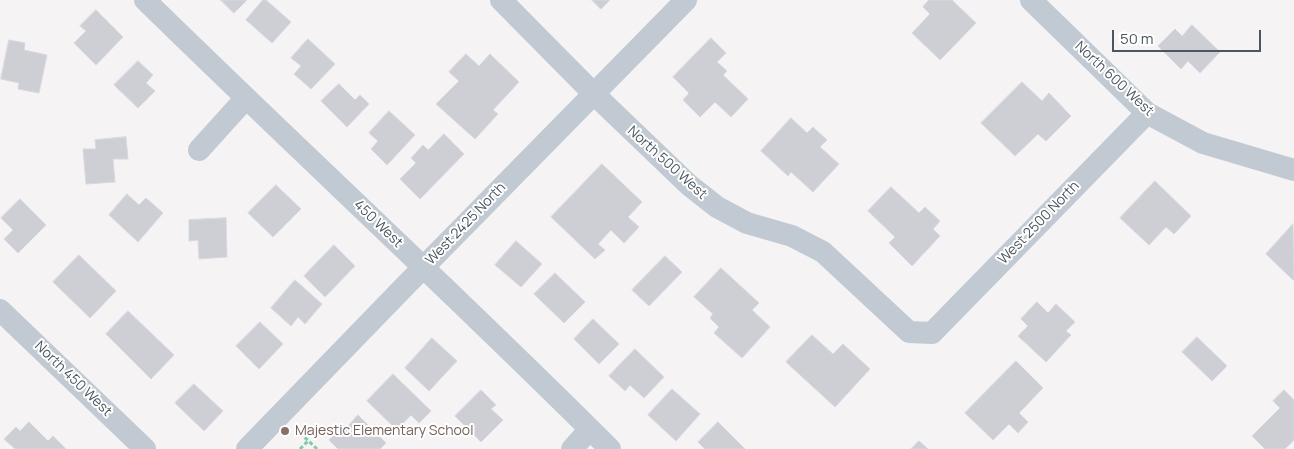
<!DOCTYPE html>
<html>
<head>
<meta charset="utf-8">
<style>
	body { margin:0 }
	#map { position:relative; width:1294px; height:449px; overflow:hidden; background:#f5f3f3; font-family:Manrope,sans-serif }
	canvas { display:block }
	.scale { position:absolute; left:1112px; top:30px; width:149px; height:22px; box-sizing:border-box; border:2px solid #4a5661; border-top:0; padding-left:6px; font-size:15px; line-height:18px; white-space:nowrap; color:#4a5661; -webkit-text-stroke:4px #fff; paint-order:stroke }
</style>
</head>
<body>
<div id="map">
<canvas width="1294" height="449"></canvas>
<div class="scale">50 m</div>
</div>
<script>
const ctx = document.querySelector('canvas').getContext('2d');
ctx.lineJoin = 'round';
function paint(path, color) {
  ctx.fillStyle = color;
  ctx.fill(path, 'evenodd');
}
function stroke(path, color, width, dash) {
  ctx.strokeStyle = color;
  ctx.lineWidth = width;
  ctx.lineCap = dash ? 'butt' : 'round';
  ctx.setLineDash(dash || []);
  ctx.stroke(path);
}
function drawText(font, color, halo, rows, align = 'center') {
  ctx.font = font + ' Manrope,sans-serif';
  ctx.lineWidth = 4;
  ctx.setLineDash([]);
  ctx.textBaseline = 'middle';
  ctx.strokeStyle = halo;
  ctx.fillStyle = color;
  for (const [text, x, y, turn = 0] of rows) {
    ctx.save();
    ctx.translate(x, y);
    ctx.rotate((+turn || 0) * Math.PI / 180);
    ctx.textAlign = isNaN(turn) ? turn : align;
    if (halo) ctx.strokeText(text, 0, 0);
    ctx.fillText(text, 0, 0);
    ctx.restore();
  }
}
const building = new Path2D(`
	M221 0H247L234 13Z
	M263 0H266L291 22 272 43 246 20Z
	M592 0H610L601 9Z
	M929 0H952L976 23 940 60 912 33 930 14 923 7Z
	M96 10 123 37 96 65 74 43 86 31 80 26Z
	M1192 25 1220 52 1200 73 1188 61 1181 69 1158 46 1175 29 1182 36Z
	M711 38 726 53 717 62 727 71 723 75 748 99 731 117 715 102 700 117 683 100 689 93 673 77Z
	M308 39 335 64 311 89 294 74 301 66 291 58Z
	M9 40 25 43 24 50 47 55 39 93 18 89 19 83 1 79Z
	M466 54 479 66 490 54 519 82 493 110 498 114 475 139 436 104 459 81 449 72Z
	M138 61 153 75 146 83 155 91 138 108 114 85Z
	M1022 82 1042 101 1049 93 1071 116 1046 141 1038 134 1015 156 981 123Z
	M339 84 355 100 360 95 369 104 347 127 321 101Z
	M389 111 415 135 387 165 371 149 378 141 369 133Z
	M791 118 807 133 813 127 827 140 820 147 839 164 813 192 791 172 788 176 761 151Z
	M444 134 464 154 420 199 400 179 416 163 411 158 423 145 428 150Z
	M126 137 128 159H113L115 182 86 184 83 149H96L95 140Z
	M602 164 642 202 628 217 639 227 624 243 611 230 598 244 605 250 595 259 551 217Z
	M1155 181 1191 216 1174 234 1166 227 1149 245 1120 218Z
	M276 185 301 209 273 237 248 213Z
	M891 187 919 213 925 207 940 221 933 229 940 236 912 266 889 243 895 237 868 211Z
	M127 194 139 205 146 198 163 213 138 242 109 215Z
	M20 199 46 225 18 253 4 239 13 230 1 218Z
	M226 218 227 257 199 259 198 240 189 241V220Z
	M1293 224 1294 280H1293L1266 254Z
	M516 241 542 264 521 287 495 265Z
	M334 245 355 266 325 297 304 276Z
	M79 255 116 291 90 318 53 282Z
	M665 256 682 272 649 306 632 290Z
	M721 268 759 303 752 310 770 327 742 358 714 333 719 327 710 318 713 314 694 297Z
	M555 273 585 302 564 323 534 294Z
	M295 280 322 304 305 324 298 317 291 326 271 308Z
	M1037 302 1048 313 1056 304 1075 322 1066 331 1071 335 1046 362 1018 336 1028 326 1021 319Z
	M128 311 174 355 151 379 106 334Z
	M593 319 619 344 599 364 574 339Z
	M260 322 283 344 259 369 236 346Z
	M812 335 833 354 843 344 870 369 835 407 786 362Z
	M1197 337 1227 366 1212 381 1182 352Z
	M432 338 457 361 429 391 405 368Z
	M635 349 664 377 644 398 630 385 625 391 609 376Z
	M1016 361 1043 388 1019 413 1028 422 1018 433 1009 424 993 440 965 413Z
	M393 374 431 411 419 423 411 415 397 430 367 401Z
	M194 384 223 411 204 431 175 403Z
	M672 389 700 414 676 441 648 415Z
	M481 390 496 405 491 409 503 420 481 442 455 416Z
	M1284 390 1294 400V440L1285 449H1265L1252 436 1280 408 1273 401Z
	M358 415 386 443 380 449H338L329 440 343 425 346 428Z
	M29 422 48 441 53 436 66 449H15L4 439 16 427 20 431Z
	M718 422 745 449H705L698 442Z
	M919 441 928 449H911Z`);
paint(building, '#cdcfd5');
stroke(building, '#d7d9de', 1);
stroke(new Path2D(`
	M300 433 317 449
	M300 449 308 441`), '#7ad0a6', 3, [4, 2.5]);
stroke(new Path2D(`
	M145 0C299 151 458 297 610 449
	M501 0 594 94 689 185 717 207 747 223 792 236 823 252 909 332 932 333 1147 113
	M1031 0 1147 113 1203 143 1294 170
	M199 150 246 98
	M0 310 145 449
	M247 449 406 285 686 0
	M572 449 590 429`), '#c1cad2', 22);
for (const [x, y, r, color] of [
	[285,431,5,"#8d6e63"]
]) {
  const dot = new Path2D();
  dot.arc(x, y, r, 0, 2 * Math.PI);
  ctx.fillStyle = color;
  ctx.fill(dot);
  stroke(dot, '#fff', 2);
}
drawText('14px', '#4a5661', '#fff', [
	["North 600 West",1114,79,43],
	["North 500 West",667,163,42],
	["West 2500 North",1039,223,-46],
	["450 West",378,224,44],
	["West 2425 North",466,224,-46],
	["North 450 West",73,379,44]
]);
drawText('14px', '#785e54', '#fff', [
	["Majestic Elementary School",295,431]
], 'left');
</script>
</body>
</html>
